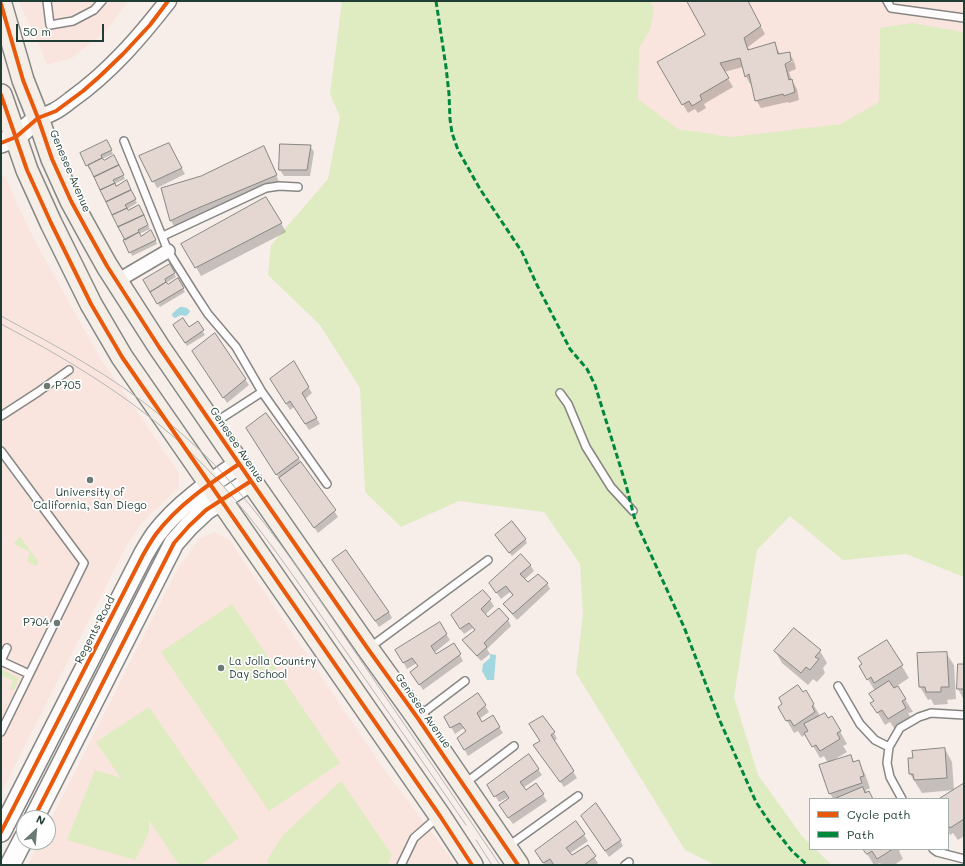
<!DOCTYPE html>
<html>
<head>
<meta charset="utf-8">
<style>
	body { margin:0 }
	#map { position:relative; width:965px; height:866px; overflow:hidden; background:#f7eeea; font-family:Mali,sans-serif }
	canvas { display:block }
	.frame { position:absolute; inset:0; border:2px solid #1f3d34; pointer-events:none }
	.legend { position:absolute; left:809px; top:798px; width:140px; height:52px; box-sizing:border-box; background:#fff; border:1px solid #a5b1ae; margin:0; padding:5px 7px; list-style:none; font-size:12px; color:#1f3d34 }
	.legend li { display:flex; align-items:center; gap:8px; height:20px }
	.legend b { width:20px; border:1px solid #a5b1ae }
	.north { position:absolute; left:16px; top:810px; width:40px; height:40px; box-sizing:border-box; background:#fff; border:1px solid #a5b1ae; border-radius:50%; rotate:26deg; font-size:11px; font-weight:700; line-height:16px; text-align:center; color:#1f3d34 }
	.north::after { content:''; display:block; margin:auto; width:14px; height:18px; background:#6b7b74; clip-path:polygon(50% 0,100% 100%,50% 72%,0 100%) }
	.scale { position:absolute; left:16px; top:24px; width:88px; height:18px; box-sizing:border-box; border:2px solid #1f3d34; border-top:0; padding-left:5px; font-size:12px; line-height:14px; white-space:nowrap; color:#1f3d34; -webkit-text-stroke:3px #fff; paint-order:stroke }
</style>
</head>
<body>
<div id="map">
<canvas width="965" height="866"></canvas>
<div class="frame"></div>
<ul class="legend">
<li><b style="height:5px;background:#e8590c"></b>Cycle path</li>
<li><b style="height:5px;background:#00873e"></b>Path</li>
</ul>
<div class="north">N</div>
<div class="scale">50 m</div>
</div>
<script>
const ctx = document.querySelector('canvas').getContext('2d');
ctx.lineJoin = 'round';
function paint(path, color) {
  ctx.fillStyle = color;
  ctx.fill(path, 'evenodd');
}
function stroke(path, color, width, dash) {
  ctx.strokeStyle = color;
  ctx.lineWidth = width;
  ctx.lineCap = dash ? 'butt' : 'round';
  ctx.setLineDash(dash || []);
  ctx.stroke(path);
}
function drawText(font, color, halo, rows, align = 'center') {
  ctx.font = font + ' Mali,sans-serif';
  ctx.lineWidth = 3.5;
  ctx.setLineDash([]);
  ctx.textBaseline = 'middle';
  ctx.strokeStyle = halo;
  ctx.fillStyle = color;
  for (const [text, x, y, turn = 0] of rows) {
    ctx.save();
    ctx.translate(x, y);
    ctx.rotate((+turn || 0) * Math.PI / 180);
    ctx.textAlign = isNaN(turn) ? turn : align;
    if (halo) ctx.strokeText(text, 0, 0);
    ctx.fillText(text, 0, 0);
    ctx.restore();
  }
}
paint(new Path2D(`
	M19 1H129L106 31 72 58 47 65 35 35 20 5Z
	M611 1H964V66L885 128 812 164 615 129Z
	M1 176 5 177 34 239 99 356 179 473V487L141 524 127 545 1 793Z
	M215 532 230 541 381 765 456 865H28L39 842H48V825L176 572 200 538Z`), '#f9e5dd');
paint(new Path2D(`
	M342 1H650L654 9 650 30 639 48 638 99 678 129 732 137 841 124 879 102 880 28 912 23 964 32V577L906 554 843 560 790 516 757 550 734 697 758 775 802 836 810 844V849H815L832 865H715L685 850 576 673 583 615 580 564 544 512 459 501 401 527 365 492 360 388 320 325 268 275 271 245 328 179 340 117 330 94Z
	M19 537 21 538 38 561V565L35 566 27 561V560L30 552 14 544Z
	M232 604 340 763 269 811 161 652Z
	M1 669 18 678V680L14 690H11L10 688 13 681 1 675Z
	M149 707 239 838 200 865H179L149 820V832L143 845 135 860 67 840 95 770 115 776 122 780 96 742Z
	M341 781 392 855 387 865H268L267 860 283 835Z`), '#dfebc1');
paint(new Path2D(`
	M180 307H183L187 308 190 311 189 313 186 316 181 315 175 318 173 317 172 314 176 310Z
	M490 654 496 655 494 680H487L482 671 483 664 490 658Z`), '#a2d7e0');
paint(new Path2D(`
	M688 1H747L765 34 748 47 750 51 774 43 780 54 789 53 794 61H790L781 66 794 61 796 69 789 72 792 81 797 89 799 100 789 103 788 102 761 108 756 100 752 83 750 84 746 76 743 67 724 72 733 87 704 104 706 108 698 113 695 109 688 113 659 62 706 35Z
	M109 145 113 154 102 159 103 162 116 160 125 179 114 184 116 187 128 185 137 203 127 209 128 211 141 210 150 229 139 234 140 237 153 235 157 244 132 256 126 240 91 168 89 169 87 165Z
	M310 146 314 152 310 176H284L280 170Z
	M172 150 185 174 157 188 141 157Z
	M268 156 280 184 176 229 171 221 162 188Z
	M281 223 286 232 201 276 183 244Z
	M169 265 176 277 166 283 168 286 178 280 185 292 160 307 144 280Z
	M197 323 205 335 187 346 176 329H189Z
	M214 334 249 385 227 403 197 357Z
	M294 363 312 393 305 399 320 424 309 430 294 407 290 410 271 379Z
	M266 415 299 459 338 517 318 533 281 480H280L251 434Z
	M498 539H525L527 543 512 556Z
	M530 565 534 571 524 580 528 584 547 583 550 589 517 620 508 610 504 604 513 596 510 592 501 599 494 589Z
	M337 566 389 612 392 618 379 627Z
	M483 591 490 600 494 606 485 615 488 618 508 620 511 626 487 649 490 654 481 661 467 646 464 640 475 631 473 628 464 634 455 622Z
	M439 623 450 640 434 653 436 656 454 644 463 661 423 690 415 678 419 666 417 663 407 669 397 651Z
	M887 641 909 678 897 686 913 712 908 713 913 720 896 731 890 722 885 725 872 703 875 701V691L860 666Z
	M775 651H820L827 663 823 668 825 673 817 682 813 679 808 685 782 663Z
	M946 653 954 665 956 699 947 700 948 704 934 705 931 699 928 700 920 687 918 654Z
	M964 665V700L958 689Z
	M806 691 820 716 827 719 832 717 847 744 843 746 847 752 830 762 851 756 854 762 858 761 865 774 870 788 866 790 867 793 873 799H833L830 793 828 763 824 756 820 758 806 734 802 737 798 731 794 733 779 707Z
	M478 695 489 712 479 719 482 723 492 717 503 733 468 756 458 738 467 732 464 728 455 734 446 718Z
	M554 733 557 739 554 741 577 778 564 787 535 745Z
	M945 749 952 762 954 790 922 793 910 774Z
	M538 769 542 775 523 788 525 791 536 785 547 801 513 824 504 812 510 799 509 797 499 802 488 785Z
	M964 788V836L958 840 953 833 950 835 948 831V799H940Z
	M576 823 588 841 569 854 571 856 587 847 598 863 596 865H555V864L553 865H545L539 858Z
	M586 823 620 840 623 846 609 857Z
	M864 849H901L899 851 903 859 894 865H881L880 863 876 865H874Z`), '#0003');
const building = new Path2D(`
	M687 1H748L761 26 744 38 748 50 775 42 778 54 790 52 791 61 785 64 789 80 792 79 795 92 784 96 783 94 755 101 749 74 745 77 740 58 720 63 729 78 700 95 702 100 692 106 689 101 682 105 657 62 705 35Z
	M107 140 112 150 101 155 102 158 86 166 80 153Z
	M169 143 182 168 152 182 139 156Z
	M280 144 311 145 307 170H279Z
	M264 146 277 175 191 211 170 221 161 188 201 176Z
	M114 155 119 165 94 177 88 165 102 158 104 160Z
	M119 165 124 175 113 180 115 183 100 190 94 177Z
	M127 180 131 190 106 202 100 190 115 183 116 186Z
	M131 190 136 199 125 205 127 208 112 215 106 202Z
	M266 197 282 223 195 268 181 244Z
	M139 205 144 215 118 227 112 215 127 208 128 210Z
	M144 215 148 225 138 230 139 232 125 240 118 227Z
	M151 230 156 240 129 253 123 240 139 232 141 236Z
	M170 264 175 273 165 279 166 282 150 292 143 280Z
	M178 278 184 288 157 304 150 292 166 282 168 284Z
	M183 318 189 327 198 321 204 330 185 343 173 325Z
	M215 333 246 379 223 398 192 351Z
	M294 361 309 387 302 393 317 418 305 424 290 401 286 404 270 379Z
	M266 413 299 458 276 475 246 428Z
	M301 462 336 510 314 528 279 478Z
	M512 521 526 539 509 553 495 535Z
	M346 550 389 612 375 621 332 560Z
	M521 554 531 565 520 574 528 582 538 574 548 583 513 614 503 604 513 595 506 586 496 593 489 583Z
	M483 590 491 599 481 609 488 617 499 608 509 619 484 643 487 647 477 656 462 640 475 630 469 623 460 629 451 615Z
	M440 622 447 634 431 646 436 654 454 643 461 654 419 685 410 672 418 666 412 658 403 663 395 650Z
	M794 628 821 650 815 657 819 659 810 670 806 667 801 673 774 651Z
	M887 640 903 665 874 683 871 677 867 680 859 666 862 664 858 658Z
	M947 652 949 687H941V692H926L925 687H919L917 653Z
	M958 664H964V689H957Z
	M889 681 894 688 898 686 906 699 902 701 906 708 888 719 882 710 877 713 870 703 874 701 869 694Z
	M798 685 803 692 806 690 814 704 812 706 815 712 794 726 790 720 786 721 778 707 782 704 779 698Z
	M478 693 486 705 477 713 482 722 493 715 500 727 464 750 457 738 466 731 460 723 450 728 444 717Z
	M825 713 828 718 832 716 841 731 837 733 840 739 820 751 816 745 812 747 804 733 808 731 804 724Z
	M543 716 555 732 551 735 574 771 560 782 533 745 540 741 529 724Z
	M945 748 947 778 914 780 913 774H909L908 758H913L912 751Z
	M529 754 539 769 520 782 526 790 536 783 544 794 508 818 499 805 509 798 504 791 494 797 487 785Z
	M851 755 853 762 859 760 864 776 860 777 862 783 829 794 819 765Z
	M963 784 964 786V819L950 828 948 825V799H939Z
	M863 787 865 793 869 791 873 799H834Z
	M596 803 621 840 605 851 581 816Z
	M576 821 585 834 566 848 572 855 588 845 596 856 584 865H554L550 859 543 863 535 851Z
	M863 849H893L877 859 872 851 867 854Z`);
paint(building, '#e4d6d0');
stroke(building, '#868784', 1);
const service = new Path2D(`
	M47 1 50 25 73 21 94 10 102 1
	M887 1 891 8 964 18
	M124 141 168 251 193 291 208 314 236 347 262 392 327 484
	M163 236 266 188 279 186 298 187
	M560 393 568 404 586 447 611 487 633 511
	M1 416 38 392 69 370
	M214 423 262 392
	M1 451 84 563 1 732
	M369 648 488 560
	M1 661 29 674
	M1 661 7 648
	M838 686 860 724 875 740 889 747
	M419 716 465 681
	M464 784 514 746
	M902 799 890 777 887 763 889 747 900 728 919 717 931 713 964 715
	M507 847 578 796
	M933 849 937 852 964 859
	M401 865 414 838 438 817
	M625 865 629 862`);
const minor = new Path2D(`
	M117 281 168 251`);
const tertiary = new Path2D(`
	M38 118C44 116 50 114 55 111 61 108 67 103 72 99 110 72 140 37 168 1`);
const secondary = new Path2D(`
	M1 143 16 137 38 118
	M34 818 174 543 189 526 206 510 251 481
	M1 832 143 555C147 548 151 541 156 534 178 505 209 484 239 464
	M10 865 24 838`);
const primary = new Path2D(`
	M1 4 23 80 38 118 52 159 71 201 88 232 107 266 159 347 251 481 368 649 417 717 518 865
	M1 95 27 170 51 223 91 304 122 357 440 816 472 865`);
stroke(service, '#868784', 10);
stroke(minor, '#868784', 16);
stroke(tertiary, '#868784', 19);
stroke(secondary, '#868784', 22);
stroke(primary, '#868784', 24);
stroke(service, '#fefcfc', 7);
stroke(minor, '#fefcfc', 13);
stroke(tertiary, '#fefcfc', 16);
stroke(secondary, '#fefcfc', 19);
stroke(primary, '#f4eee7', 21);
stroke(new Path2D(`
	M1 316C56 346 113 376 161 416 186 437 211 459 232 484 277 535 315 593 353 649 402 721 451 792 500 865
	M1 324C67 359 131 397 186 448 244 502 288 568 333 633 378 697 422 761 466 825
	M476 840 492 865`), '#b5b7b5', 1);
stroke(new Path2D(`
	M436 1 446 67 449 94 450 119 452 133 458 150 480 189 522 252 537 285 570 349 587 369 595 385 626 485 635 520 684 627 720 721 756 802 772 826 792 851 807 865`), '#00873e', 3, [6, 3]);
stroke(new Path2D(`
	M1 4 23 80 38 118 52 159 71 201 88 232 107 266 159 347 251 481 368 649 417 717 518 865
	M1 95 27 170 51 223 91 304 122 357 440 816 472 865
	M1 143 16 137 38 118 56 111 83 91 99 77 123 54 150 25 168 1
	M34 818 174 543 189 526 206 510 251 481
	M1 832 143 555C147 548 151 541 156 534 178 505 209 484 239 464`), '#e8590c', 4);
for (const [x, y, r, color] of [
	[47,386,4,"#6b7b74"],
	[90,480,4,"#6b7b74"],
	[57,623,4,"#6b7b74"],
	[221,668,4,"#6b7b74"]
]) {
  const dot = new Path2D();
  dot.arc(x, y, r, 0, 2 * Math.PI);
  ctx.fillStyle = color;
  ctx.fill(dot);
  stroke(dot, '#fff', 1.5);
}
drawText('11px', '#1f3d34', '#fff', [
	["Genesee Avenue",70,171,67],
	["Genesee Avenue",237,445,56],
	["Regents Road",95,630,-63],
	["Genesee Avenue",423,711,55]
]);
drawText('11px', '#1f3d34', '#fff', [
	["P705",55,386],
	["University of",90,493,"center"],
	["California, San Diego",90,506,"center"],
	["P704",49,623,"right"],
	["La Jolla Country",229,662],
	["Day School",229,675]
], 'left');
</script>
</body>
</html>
